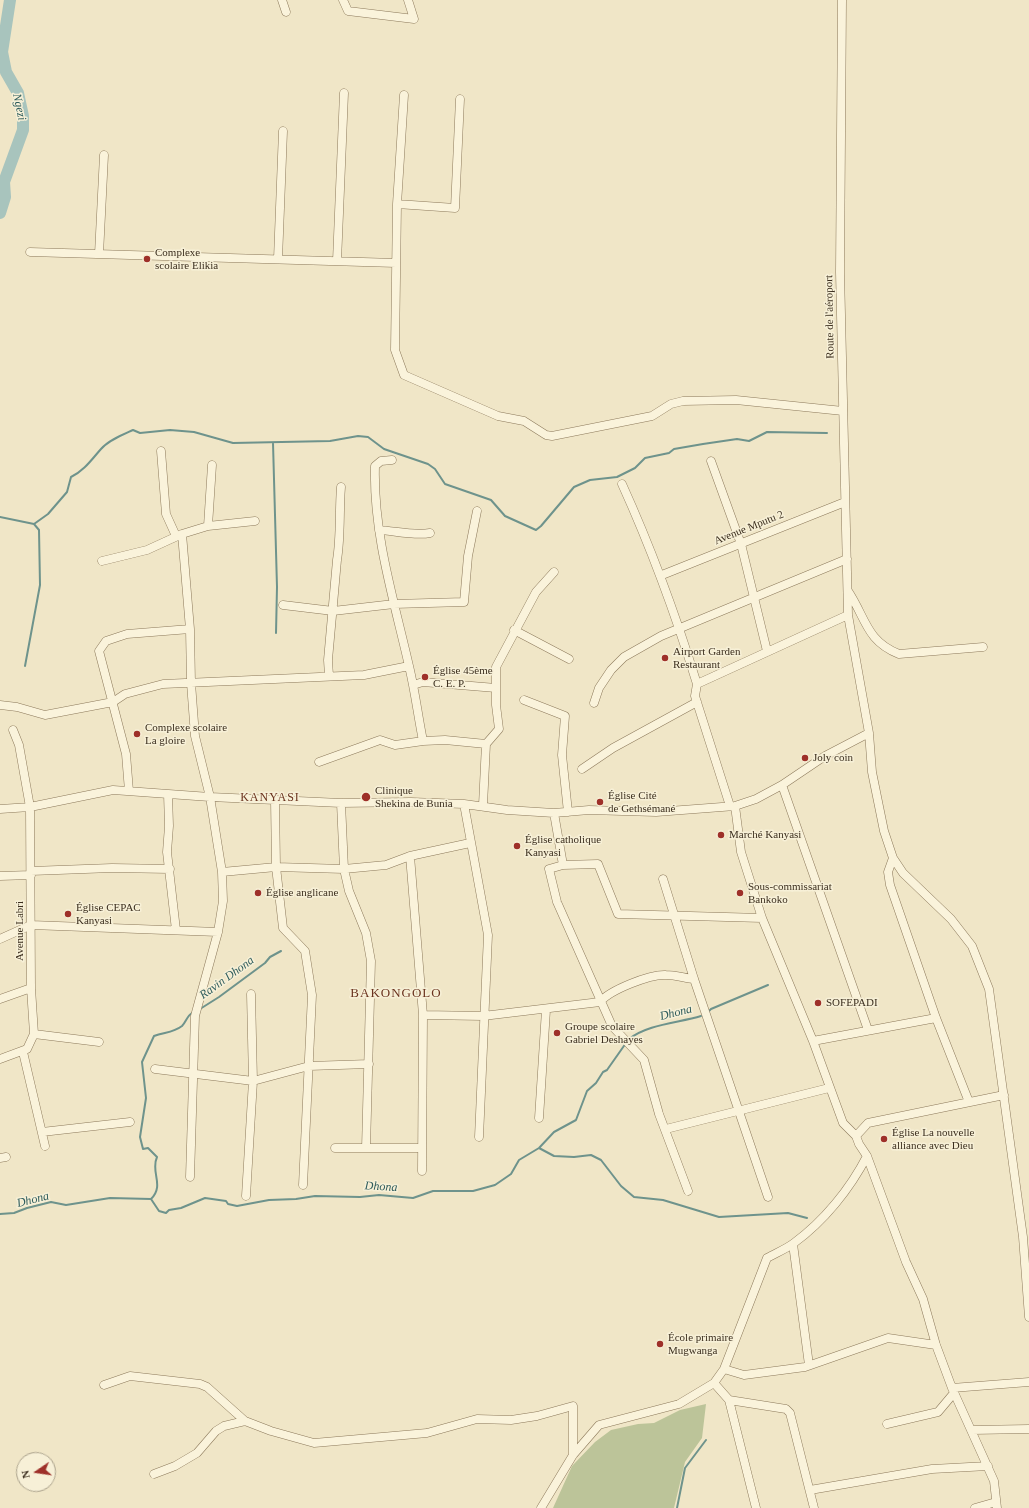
<!DOCTYPE html>
<html>
<head>
<meta charset="utf-8">
<style>
	body { margin:0 }
	#map { position:relative; width:1029px; height:1508px; overflow:hidden; background:#f0e6c7; font-family:Georgia,serif }
	canvas { display:block }
	.north { position:absolute; left:16px; top:1452px; width:40px; height:40px; box-sizing:border-box; background:#f7f0d7; border:1px solid #aca38d; border-radius:50%; rotate:257deg; font-size:11px; font-weight:700; line-height:16px; text-align:center; color:#3c2f1f }
	.north::after { content:''; display:block; margin:auto; width:14px; height:18px; background:#9e3029; clip-path:polygon(50% 0,100% 100%,50% 72%,0 100%) }
</style>
</head>
<body>
<div id="map">
<canvas width="1029" height="1508"></canvas>
<div class="north">N</div>
</div>
<script>
const ctx = document.querySelector('canvas').getContext('2d');
ctx.lineJoin = 'round';
function paint(path, color) {
  ctx.fillStyle = color;
  ctx.fill(path, 'evenodd');
}
function stroke(path, color, width, dash) {
  ctx.strokeStyle = color;
  ctx.lineWidth = width;
  ctx.lineCap = dash ? 'butt' : 'round';
  ctx.setLineDash(dash || []);
  ctx.stroke(path);
}
function drawText(font, color, halo, rows, align = 'center') {
  ctx.font = font + ' Georgia,serif';
  ctx.lineWidth = 3;
  ctx.setLineDash([]);
  ctx.textBaseline = 'middle';
  ctx.strokeStyle = halo;
  ctx.fillStyle = color;
  for (const [text, x, y, turn = 0] of rows) {
    ctx.save();
    ctx.translate(x, y);
    ctx.rotate((+turn || 0) * Math.PI / 180);
    ctx.textAlign = isNaN(turn) ? turn : align;
    if (halo) ctx.strokeText(text, 0, 0);
    ctx.fillText(text, 0, 0);
    ctx.restore();
  }
}
paint(new Path2D(`
	M706 1404 702 1438 685 1462 674 1508H553L572 1466 595 1442 611 1430 638 1424 654 1423 680 1410Z`), '#bcc499');
stroke(new Path2D(`
	M273 443 277 587 276 633
	M0 517 34 524 48 514 67 492 71 477C84 471 92 459 101 449 109 440 122 435 133 430L140 433 170 430 194 432 233 443 330 441 358 436 368 437 384 449 428 464 435 469 445 484 491 500 505 516 536 530 541 526 574 487 590 480 617 477 635 468 645 458 669 453 674 449 703 444 737 439 749 441 767 432 827 433
	M25 666 40 585 39 530 34 524
	M200 1009 219 997 265 963 270 957 281 951
	M708 1012 711 1009 768 985
	M629 1039C648 1024 678 1023 701 1016
	M539 1148 554 1156 574 1157 591 1155 601 1160 621 1186 634 1197 663 1200 719 1217 788 1213 807 1218
	M151 1199C165 1185 150 1172 157 1157L148 1148 143 1149 140 1137 146 1098 142 1062 154 1036C164 1032 173 1033 182 1026 186 1022 187 1016 192 1013
	M0 1214 14 1213 27 1208 51 1202 66 1205 110 1198 151 1199 159 1211 166 1213 169 1210 181 1208 205 1198 226 1201 228 1204 237 1206 269 1200 296 1199 315 1196 360 1197 379 1195 413 1198 433 1191H473L495 1185 511 1174 519 1160 539 1148 554 1132 576 1120 587 1091 596 1083 603 1072 607 1070 626 1043
	M677 1508 685 1468 706 1440`), '#6e938c', 2);
stroke(new Path2D(`
	M0 213 5 197 4 182 23 130V116L18 93 6 72 2 52 10 0`), '#a8c4bd', 12);
const minor = new Path2D(`
	M282 0 286 12
	M343 0 348 11 414 19 408 0
	M842 0 840 272 848 615 869 733 872 772 884 831 893 858 903 873 951 919 972 946 989 989 1023 1237 1029 1317
	M404 95 397 204 395 350 404 375 498 416 524 421 546 435 552 436 652 416 671 404 683 401 736 400 843 411
	M397 204 455 208 460 99
	M30 252 396 263
	M99 254 104 155
	M278 259 283 131
	M337 261 344 93
	M161 451 166 514 176 536
	M392 460 381 461 375 466C373 534 394 600 409 666 415 691 418 716 423 741
	M711 461 741 544 767 651
	M622 484C652 550 676 616 697 684
	M208 526 212 465
	M379 530C395 531 415 536 430 533
	M182 534 190 629 191 683 195 736 210 797 222 872 223 901 218 932 195 1016 190 1177
	M102 561 147 550 182 534 208 526 255 521
	M662 575 845 502
	M848 591C866 618 866 641 899 654L983 647
	M283 605 333 611 394 604 464 602 468 556 477 511
	M514 630 569 659
	M329 676 328 660 337 560C341 536 339 511 341 487
	M413 685 423 682 496 688
	M524 700 565 716 562 755 568 812
	M594 703 599 688 611 670 624 657 661 636 847 559
	M0 705 17 707 45 715 113 702 125 694 163 684 364 675 409 666
	M319 762 380 740 395 745 423 741 445 740 486 744
	M582 769 613 748 697 702
	M782 785 868 1030
	M129 791 126 754 99 651 106 641 127 634 190 629
	M168 794 169 826 167 852 176 930
	M275 800 276 867 283 928 305 951 312 995 303 1185
	M341 803 344 869 349 891 366 933 371 961 366 1148
	M464 804 488 935 479 1137
	M483 805 486 744 499 729 496 705V667L536 592 554 572
	M730 806 695 696 697 684 848 615
	M735 806 741 852 762 918 813 1041 843 1123 856 1136 859 1144 867 1156 906 1262 923 1299 936 1345 952 1388 994 1481 997 1508
	M0 809 30 807 113 790 210 797 341 803 411 802 464 804 507 810 554 813 589 810 656 812 735 806 756 799 782 785 825 756 869 733
	M554 813 563 865 549 869 557 902 612 1026 644 1060 659 1114 688 1191
	M410 856 423 1015 422 1171
	M893 858 888 872 890 885 936 1018 969 1102
	M563 865 598 864 618 914 762 918
	M31 871 112 868 170 869
	M222 872 276 867 344 869 386 865 410 856 470 843
	M0 876 31 875
	M663 879 694 979 768 1197
	M0 939 31 925 218 932
	M0 999 31 988
	M423 1015 483 1016 600 1002C610 990 650 974 666 975 675 975 685 978 694 979
	M34 1034 99 1042
	M813 1041 936 1018
	M23 1052 45 1146
	M0 1059 27 1049 34 1034 31 988 30 807 19 745 13 730
	M155 1069 253 1081 309 1066 369 1064
	M539 1118 546 1010
	M666 1129 829 1088
	M42 1132 130 1122
	M856 1136 868 1123 1004 1095
	M335 1148H422
	M0 1158 6 1157
	M246 1196 253 1081 251 994
	M793 1244 809 1365
	M724 1369 744 1375 805 1367 888 1338 936 1345
	M714 1383 729 1400 756 1508
	M104 1385 130 1376 200 1384 207 1387 245 1421 271 1431 314 1443 427 1433 477 1419 511 1420 537 1416 573 1406V1455
	M952 1388 1029 1382
	M729 1400 786 1409 790 1413 814 1508
	M887 1424 938 1412 954 1393
	M972 1430 1029 1429
	M154 1474 175 1466 197 1453 216 1431 224 1426 245 1421
	M810 1490 932 1469 988 1466
	M541 1508 573 1455 599 1425 679 1404 714 1383 724 1369 767 1258C776 1253 786 1249 794 1243 824 1221 850 1189 867 1156
	M975 1508 996 1502`);
stroke(minor, '#8c795b', 9);
stroke(minor, '#faf3db', 8);
for (const [x, y, r, color] of [
	[147,259,4,"#9e3029"],
	[665,658,4,"#9e3029"],
	[425,677,4,"#9e3029"],
	[137,734,4,"#9e3029"],
	[805,758,4,"#9e3029"],
	[366,797,5,"#9e3029"],
	[600,802,4,"#9e3029"],
	[721,835,4,"#9e3029"],
	[517,846,4,"#9e3029"],
	[258,893,4,"#9e3029"],
	[740,893,4,"#9e3029"],
	[68,914,4,"#9e3029"],
	[818,1003,4,"#9e3029"],
	[557,1033,4,"#9e3029"],
	[884,1139,4,"#9e3029"],
	[660,1344,4,"#9e3029"]
]) {
  const dot = new Path2D();
  dot.arc(x, y, r, 0, 2 * Math.PI);
  ctx.fillStyle = color;
  ctx.fill(dot);
  stroke(dot, '#f7f0d7', 1.5);
}
drawText('11px', '#3c2f1f', '#f7f0d7', [
	["Complexe",155,253],
	["scolaire Elikia",155,266],
	["Airport Garden",673,652],
	["Restaurant",673,665],
	["Église 45ème",433,671],
	["C. E. P.",433,684],
	["Complexe scolaire",145,728],
	["La gloire",145,741],
	["Joly coin",813,758],
	["Clinique",375,791],
	["Shekina de Bunia",375,804],
	["Église Cité",608,796],
	["de Gethsémané",608,809],
	["Marché Kanyasi",729,835],
	["Église catholique",525,840],
	["Kanyasi",525,853],
	["Sous-commissariat",748,887],
	["Bankoko",748,900],
	["Église anglicane",266,893],
	["Église CEPAC",76,908],
	["Kanyasi",76,921],
	["SOFEPADI",826,1003],
	["Groupe scolaire",565,1027],
	["Gabriel Deshayes",565,1040],
	["Église La nouvelle",892,1133],
	["alliance avec Dieu",892,1146],
	["École primaire",668,1338],
	["Mugwanga",668,1351]
], 'left');
drawText('11px', '#3c2f1f', '#f7f0d7', [
	["Route de l'aéroport",830,317,-91],
	["Avenue Mputu 2",749,528,-22],
	["Avenue Labri",20,931,-90]
]);
drawText('italic 12px', '#2e5c5c', '#f7f0d7', [
	["Ngezi",19,107,78],
	["Ravin Dhona",227,978,-36],
	["Dhona",676,1013,-14],
	["Dhona",381,1187,3],
	["Dhona",33,1200,-14]
]);
ctx.letterSpacing = '1px';
drawText('12px', '#6a321d', '#f7f0d7', [
	["KANYASI",270,798]
]);
ctx.letterSpacing = '0px';
ctx.letterSpacing = '1px';
drawText('13px', '#6a321d', '#f7f0d7', [
	["BAKONGOLO",396,994]
]);
ctx.letterSpacing = '0px';
</script>
</body>
</html>
